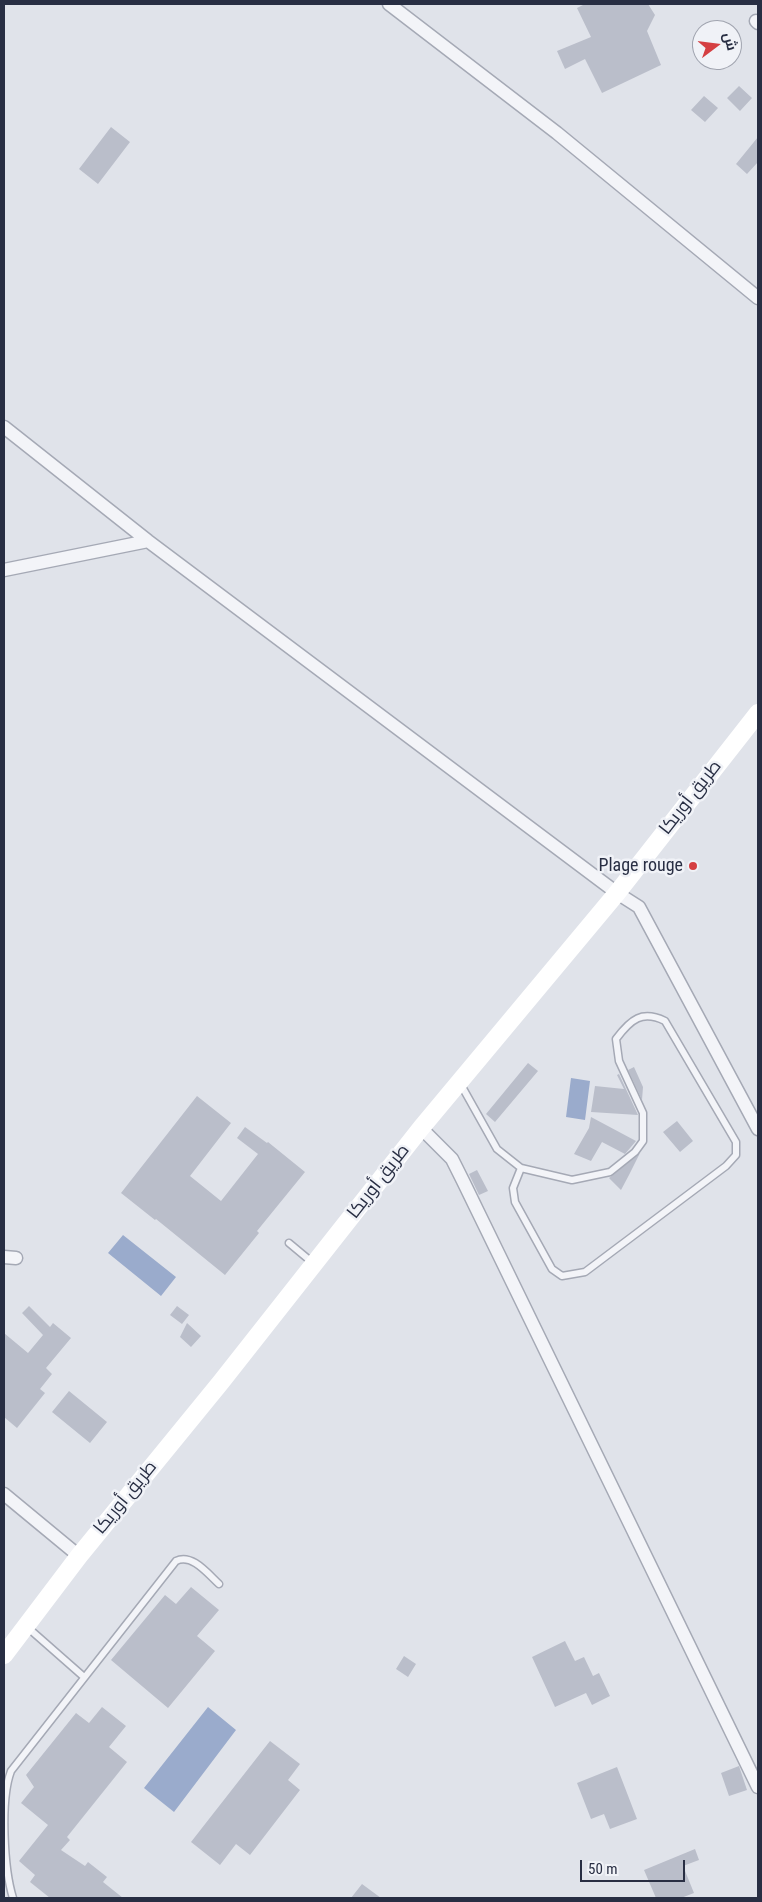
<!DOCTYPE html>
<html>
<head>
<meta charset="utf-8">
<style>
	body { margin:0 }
	#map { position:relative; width:762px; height:1902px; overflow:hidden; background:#e0e3ea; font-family:"Roboto Condensed",Cairo,sans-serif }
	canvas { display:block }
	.frame { position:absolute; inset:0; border:5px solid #282e43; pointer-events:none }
	.north { position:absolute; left:692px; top:20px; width:50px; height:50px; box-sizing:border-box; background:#f0f2f7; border:1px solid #a0a4af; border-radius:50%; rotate:75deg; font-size:14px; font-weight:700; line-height:20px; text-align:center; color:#282e43 }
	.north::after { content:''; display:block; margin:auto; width:18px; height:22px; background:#d53f42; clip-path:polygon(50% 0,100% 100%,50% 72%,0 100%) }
	.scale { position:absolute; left:580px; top:1860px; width:105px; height:22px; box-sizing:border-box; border:2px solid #282e43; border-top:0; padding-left:6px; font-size:15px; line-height:18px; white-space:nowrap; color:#282e43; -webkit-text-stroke:4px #f0f2f7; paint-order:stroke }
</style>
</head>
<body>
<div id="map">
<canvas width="762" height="1902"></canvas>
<div class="frame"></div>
<div class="north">ش</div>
<div class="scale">50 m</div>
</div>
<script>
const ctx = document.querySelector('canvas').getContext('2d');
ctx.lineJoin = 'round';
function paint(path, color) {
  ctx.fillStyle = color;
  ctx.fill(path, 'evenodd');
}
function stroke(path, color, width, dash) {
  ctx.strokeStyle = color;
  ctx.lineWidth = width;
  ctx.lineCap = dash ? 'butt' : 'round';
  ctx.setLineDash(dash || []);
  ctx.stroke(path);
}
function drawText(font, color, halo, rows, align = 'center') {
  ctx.font = font + ' "Roboto Condensed",Cairo,sans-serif';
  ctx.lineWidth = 5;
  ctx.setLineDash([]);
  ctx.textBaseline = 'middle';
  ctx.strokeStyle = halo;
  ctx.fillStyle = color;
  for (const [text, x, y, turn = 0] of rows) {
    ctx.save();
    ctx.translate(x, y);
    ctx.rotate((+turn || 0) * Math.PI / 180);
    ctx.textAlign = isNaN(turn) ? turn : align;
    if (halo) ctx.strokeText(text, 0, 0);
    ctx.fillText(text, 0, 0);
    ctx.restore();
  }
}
paint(new Path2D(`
	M571 1078 590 1081 585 1120 566 1117Z
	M123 1235 176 1277 161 1296 108 1253Z
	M208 1707 236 1730 174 1812 144 1788Z`), '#9aabcc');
paint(new Path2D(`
	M585 4H648L655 15 647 31 661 65 602 93 585 59 565 69 557 51 591 37 577 8Z
	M739 86 752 98 740 111 727 98Z
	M704 96 718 108 705 122 691 110Z
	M111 127 130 142 98 184 79 169Z
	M758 137V162L747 174 736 164Z
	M528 1063 538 1071 495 1122 486 1114Z
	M634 1067 643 1087 642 1100 628 1070Z
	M619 1074 638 1115 591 1112 595 1086 624 1089 617 1075Z
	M197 1096 231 1123 190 1176 221 1201 258 1154 237 1138 245 1127 267 1143 268 1142 305 1172 257 1231 259 1233 225 1275 156 1219 155 1220 121 1193Z
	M591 1117 636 1141 625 1154 602 1142 591 1161 574 1154 589 1128Z
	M677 1121 693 1141 680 1152 663 1132Z
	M640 1153 629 1175 621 1190 609 1178Z
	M477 1170 488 1191 479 1195 469 1174Z
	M29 1306 50 1327 53 1323 71 1338 46 1368 52 1374 40 1389 45 1393 17 1428 4 1417V1333L28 1353 43 1335 22 1313Z
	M177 1306 189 1315 182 1324 170 1315Z
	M187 1323 201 1336 191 1347 180 1337Z
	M69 1391 107 1422 90 1443 52 1412Z
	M191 1587 219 1610 197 1636 215 1651 168 1708 111 1660 165 1595 176 1604Z
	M565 1641 575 1661 584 1657 593 1676 599 1673 610 1696 592 1705 586 1693 555 1707 532 1657Z
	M404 1656 416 1664 408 1677 396 1669Z
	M102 1707 126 1726 109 1747 127 1762 67 1837 70 1840 61 1850 85 1866 88 1862 107 1877 103 1882 123 1898H50L30 1882 35 1875 19 1861 48 1825 21 1803 34 1787 26 1775 76 1713 89 1723Z
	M270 1741 300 1764 288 1780 300 1790 250 1855 236 1844 220 1865 191 1842Z
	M739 1766 747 1790 729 1796 721 1773Z
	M617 1767 637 1819 610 1829 604 1814 591 1819 577 1783Z
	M695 1849 699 1860 683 1866 694 1893 681 1898H656L644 1870Z
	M362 1884 381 1898H351Z`), '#babeca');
const lane = new Path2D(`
	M460 1083 497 1149 521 1168 572 1180 610 1172 635 1152 643 1141V1113L619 1061 616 1039C631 1019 642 1010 665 1021L736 1142V1155L726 1166 585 1272 562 1276 552 1269 515 1202 513 1188 521 1168
	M289 1243 313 1263
	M26 1626 84 1677
	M13 1898C4 1869 0 1800 11 1771L176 1561C192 1553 208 1574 219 1584`);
const street = new Path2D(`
	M389 4 557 133 758 298
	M756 21 758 23
	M4 427 148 541 617 893 639 907 758 1129
	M4 570 148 541
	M421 1128 452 1159 463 1181 758 1787
	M4 1257 16 1258
	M4 1494 79 1556`);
stroke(lane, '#a5a9b5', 9);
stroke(street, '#a5a9b5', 15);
stroke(lane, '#f3f4f8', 6);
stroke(street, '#f3f4f8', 12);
stroke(new Path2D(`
	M4 1655 79 1556 221 1382 421 1128 617 893 758 713`), '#fff', 18);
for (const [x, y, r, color] of [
	[693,866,5,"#d53f42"]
]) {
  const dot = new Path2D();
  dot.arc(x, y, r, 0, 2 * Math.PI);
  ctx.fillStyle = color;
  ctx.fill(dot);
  stroke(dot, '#f0f2f7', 2);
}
drawText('18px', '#282e43', '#f0f2f7', [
	["طريق أوريكا",691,798,-52],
	["طريق أوريكا",379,1182,-52],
	["طريق أوريكا",126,1498,-51]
]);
drawText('18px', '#282e43', '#f0f2f7', [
	["Plage rouge",683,866]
], 'right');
</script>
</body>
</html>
